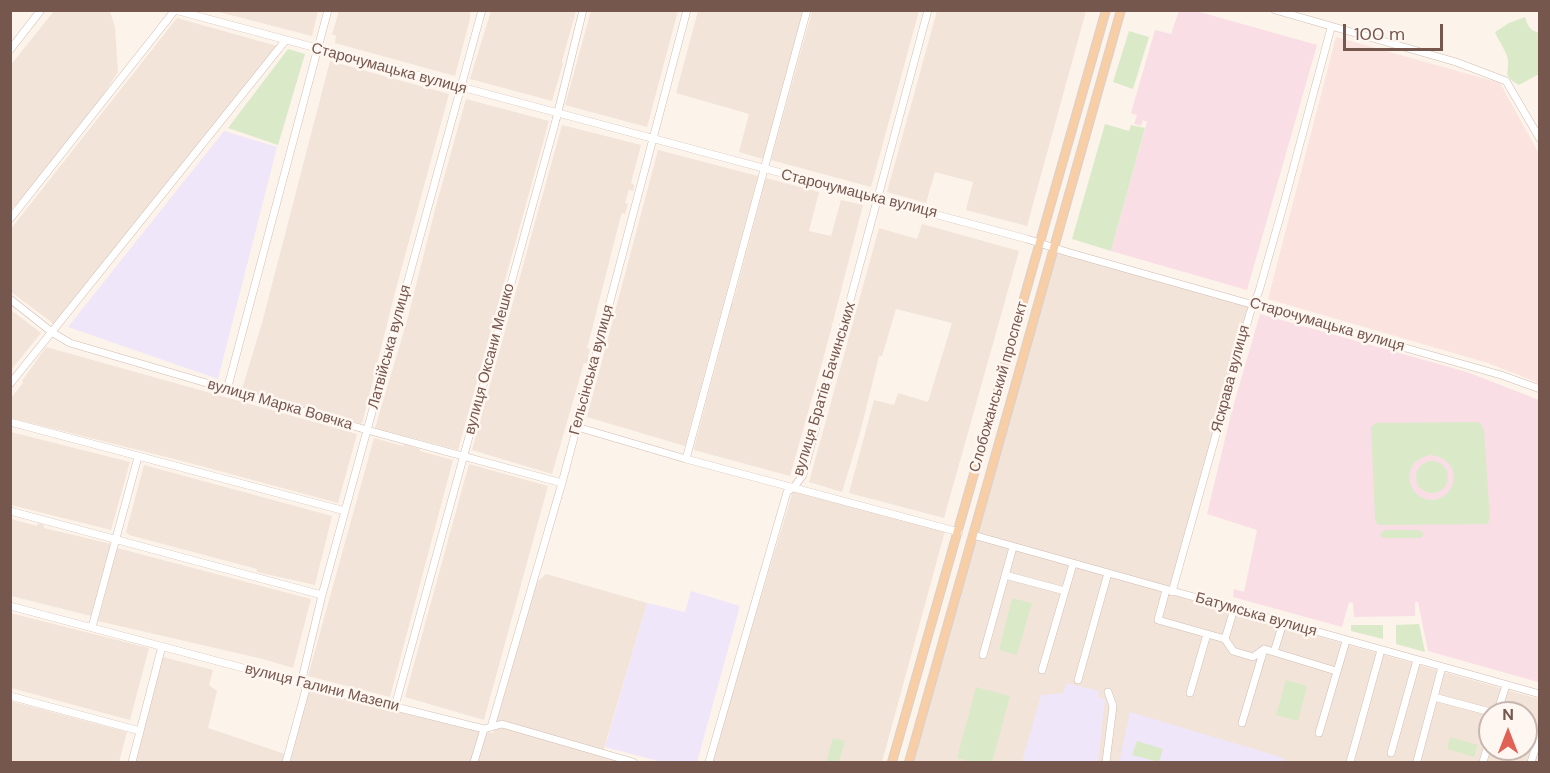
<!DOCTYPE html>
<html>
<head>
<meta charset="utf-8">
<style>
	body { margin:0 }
	#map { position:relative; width:1550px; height:773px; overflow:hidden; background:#fcf3ea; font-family:"DM Sans",sans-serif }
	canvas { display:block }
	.frame { position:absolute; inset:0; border:12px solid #76574e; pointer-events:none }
	.north { position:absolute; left:1478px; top:701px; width:60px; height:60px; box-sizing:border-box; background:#fef7f1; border:2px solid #c8b7b0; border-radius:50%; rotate:0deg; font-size:16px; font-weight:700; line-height:24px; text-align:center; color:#76574e }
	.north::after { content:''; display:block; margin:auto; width:21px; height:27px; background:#e06255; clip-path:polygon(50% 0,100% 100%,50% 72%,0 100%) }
	.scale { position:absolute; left:1343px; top:24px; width:100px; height:27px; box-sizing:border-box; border:3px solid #76574e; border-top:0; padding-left:8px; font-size:18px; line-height:21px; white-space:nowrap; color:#76574e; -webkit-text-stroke:4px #fef7f1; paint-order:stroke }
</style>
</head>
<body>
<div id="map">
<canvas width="1550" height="773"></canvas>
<div class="frame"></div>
<div class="north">N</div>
<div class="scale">100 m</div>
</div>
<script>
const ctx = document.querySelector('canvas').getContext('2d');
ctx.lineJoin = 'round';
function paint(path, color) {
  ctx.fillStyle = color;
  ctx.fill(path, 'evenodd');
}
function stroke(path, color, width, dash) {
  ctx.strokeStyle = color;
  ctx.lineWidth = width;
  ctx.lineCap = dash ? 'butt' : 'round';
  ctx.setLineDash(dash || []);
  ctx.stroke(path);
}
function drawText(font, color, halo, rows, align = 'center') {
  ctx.font = font + ' "DM Sans",sans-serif';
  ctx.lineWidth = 5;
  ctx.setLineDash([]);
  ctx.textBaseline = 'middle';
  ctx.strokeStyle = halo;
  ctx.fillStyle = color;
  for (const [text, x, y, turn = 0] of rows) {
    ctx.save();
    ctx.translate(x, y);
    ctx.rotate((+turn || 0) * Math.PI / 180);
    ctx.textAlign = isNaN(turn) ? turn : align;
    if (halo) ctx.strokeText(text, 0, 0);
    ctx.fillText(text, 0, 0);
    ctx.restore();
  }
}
paint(new Path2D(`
	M54 11H110L115 27 118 72 76 137 11 210 10 66Z
	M215 11H318L312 36Z
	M339 11H470V19L455 76 335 43 336 36 332 34Z
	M491 11H576L562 61 563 64 552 101 470 79Z
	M591 11H678L647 127 565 105Z
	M698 11H803L763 159 739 152 749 114 676 93Z
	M812 11H919L871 187 771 160Z
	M937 11H1086L1027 226 966 210 973 182 935 172 926 203 887 192Z
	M177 18 277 46 54 326 50 321 11 292 10 230Z
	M330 61 449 94 394 296 362 424 242 389 262 323Z
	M466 99 549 121 458 450 375 428 407 321 436 206Z
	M562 125 641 145 631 183 634 185 633 191 629 190 625 203 628 204 625 214 622 213 620 219 588 345 587 348 590 349 588 357 590 358 589 364 584 363 552 474 472 450Z
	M658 150 758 176 685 446 587 417Z
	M766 178 819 192 809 231 831 236 841 200 863 205 827 345 790 476 694 450V448L730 312H729L731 303H733Z
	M922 224 1019 251 944 518 849 493 874 400 894 405 898 393 928 402 952 323 896 309 882 356H879L860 433 842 492 809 482 879 228 917 239Z
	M1055 252 1249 305 1169 594 1539 699V762H913ZM1490 713H1526V749H1490Z
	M11 310 41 333 11 370Z
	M46 347 357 434 338 503 190 463 11 418V398L23 383 22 381Z
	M11 432 130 462 111 530 11 505Z
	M374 438 403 446 404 444 420 449V451L453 460 390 697 308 676Z
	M469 464 548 486 484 720 405 697Z
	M144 465 332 516 315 585 257 572V569L129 535 126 532Z
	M793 491 945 531 882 762H711Z
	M11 519 37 526 38 523 44 525V528L111 544 91 616 11 596Z
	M117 548 311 599 293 668 263 659 98 621Z
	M546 574 647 603 603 752 640 762H134L163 657 213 670 209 685 217 691 208 728 285 754 311 688 493 733 536 583Z
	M10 613 149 648 130 720 11 688Z
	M10 701 127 732 119 762H11Z`), '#f3e4d9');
paint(new Path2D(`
	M1336 37 1500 83 1539 154V383L1488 363 1268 299Z`), '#fbe3df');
paint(new Path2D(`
	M224 131 277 147 218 379 68 327Z
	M691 591 740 606 697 762H662L605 747 647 603 685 612Z
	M1066 683 1099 691 1098 697 1105 699 1098 762H1022L1041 695 1063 693Z
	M1130 712 1284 758 1282 762H1119Z`), '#f0e6f9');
paint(new Path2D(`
	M1179 11H1196L1317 45 1247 290 1111 251 1147 122 1143 120 1141 126 1134 124 1137 115 1131 113 1155 30 1171 34Z
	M1260 314 1467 372 1539 400 1538 682 1428 651 1418 602H1415V616L1354 617 1353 603 1349 602 1342 627 1233 597 1234 589 1244 592 1257 530 1207 514 1231 414Z`), '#f9dee5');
paint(new Path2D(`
	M1525 17C1528 27 1530 30 1539 33V74L1519 85C1502 75 1509 75 1508 60 1507 52 1498 40 1495 32L1509 23Z
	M1129 31 1149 37 1133 89 1113 82Z
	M288 49 305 54 278 145 228 128Z
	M1105 124 1129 131 1131 125 1145 128 1111 251 1072 239Z
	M1477 422 1481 424 1484 431 1490 519 1487 524 1378 525 1375 521 1371 426 1377 423ZM1430 455C1445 456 1457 467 1453 483 1452 489 1447 494 1442 497 1413 512 1392 463 1430 455Z
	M1416 477a16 16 0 1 1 32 0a16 16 0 1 1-32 0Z
	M1384 530H1420L1424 534 1421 538H1384L1380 535Z
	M1012 598 1032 603 1017 655 999 650Z
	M1419 624 1425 652 1396 644V625Z
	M1351 625H1383V639L1351 631Z
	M1286 680 1307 686 1298 721 1276 715Z
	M976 687 1010 696 992 762H972L957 758Z
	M1450 737 1478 745 1474 757 1447 749Z
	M833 738 845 741 839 762H826Z
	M1137 741 1163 749 1159 762 1132 755Z`), '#daeac8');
const minor = new Path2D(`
	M175 10 1027 239 1067 252 1501 375 1540 389
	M1275 10 1456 62 1506 81 1540 139
	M10 50 41 10
	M10 219 175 10
	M10 299 53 333 70 343 367 430 562 483
	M10 384 285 41
	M227 390 328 10
	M10 422 345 511
	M577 427 686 459 959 532
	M686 459 807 10
	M10 511 322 595
	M973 535 1540 694
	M1005 575 1065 591
	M1166 590 1158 620 1225 639 1233 651 1253 657 1264 649 1336 671
	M1172 592 1250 313 1259 291 1284 203 1331 28
	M10 606 307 685 484 729 502 724 633 762
	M92 627 138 457
	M1225 639 1234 609
	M1274 652 1283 623
	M983 655 1013 547
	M1042 670 1073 564
	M1078 680 1108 573
	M301 683 322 595 482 10
	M1190 693 1207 634
	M10 696 140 731
	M1434 697 1494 713
	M395 706 556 120 583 10
	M1497 713 1506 685
	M1242 723 1264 649
	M491 727 562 483 687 10
	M1319 733 1346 641
	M1391 753 1417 660
	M1417 761 1442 667
	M132 762 162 646
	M286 762 307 685
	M474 762 484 729
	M709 762 787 492 794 487 803 475C846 320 886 165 928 10
	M1106 762 1113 706 1108 692
	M1350 762 1381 650
	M1483 762 1490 738
	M1531 762 1540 734`);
const major = new Path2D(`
	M892 762 1106 10
	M909 762 1121 10`);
stroke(minor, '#d0bcb2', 8);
stroke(major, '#d9d0cd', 10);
stroke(minor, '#fff', 7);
stroke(major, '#f7cea6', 8);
drawText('15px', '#76574e', '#fef7f1', [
	["Старочумацька вулиця",389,69,15],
	["Старочумацька вулиця",859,194,14],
	["Старочумацька вулиця",1327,325,16],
	["Латвійська вулиця",390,347,-75],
	["вулиця Оксани Мешко",490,359,-75],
	["Гельсінська вулиця",592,370,-75],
	["Яскрава вулиця",1231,379,-75],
	["Слобожанський проспект",999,387,-74],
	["вулиця Братів Бачинських",825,389,-73],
	["вулиця Марка Вовчка",280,405,16],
	["Батумська вулиця",1256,615,16],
	["вулиця Галини Мазепи",322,688,14]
]);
</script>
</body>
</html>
